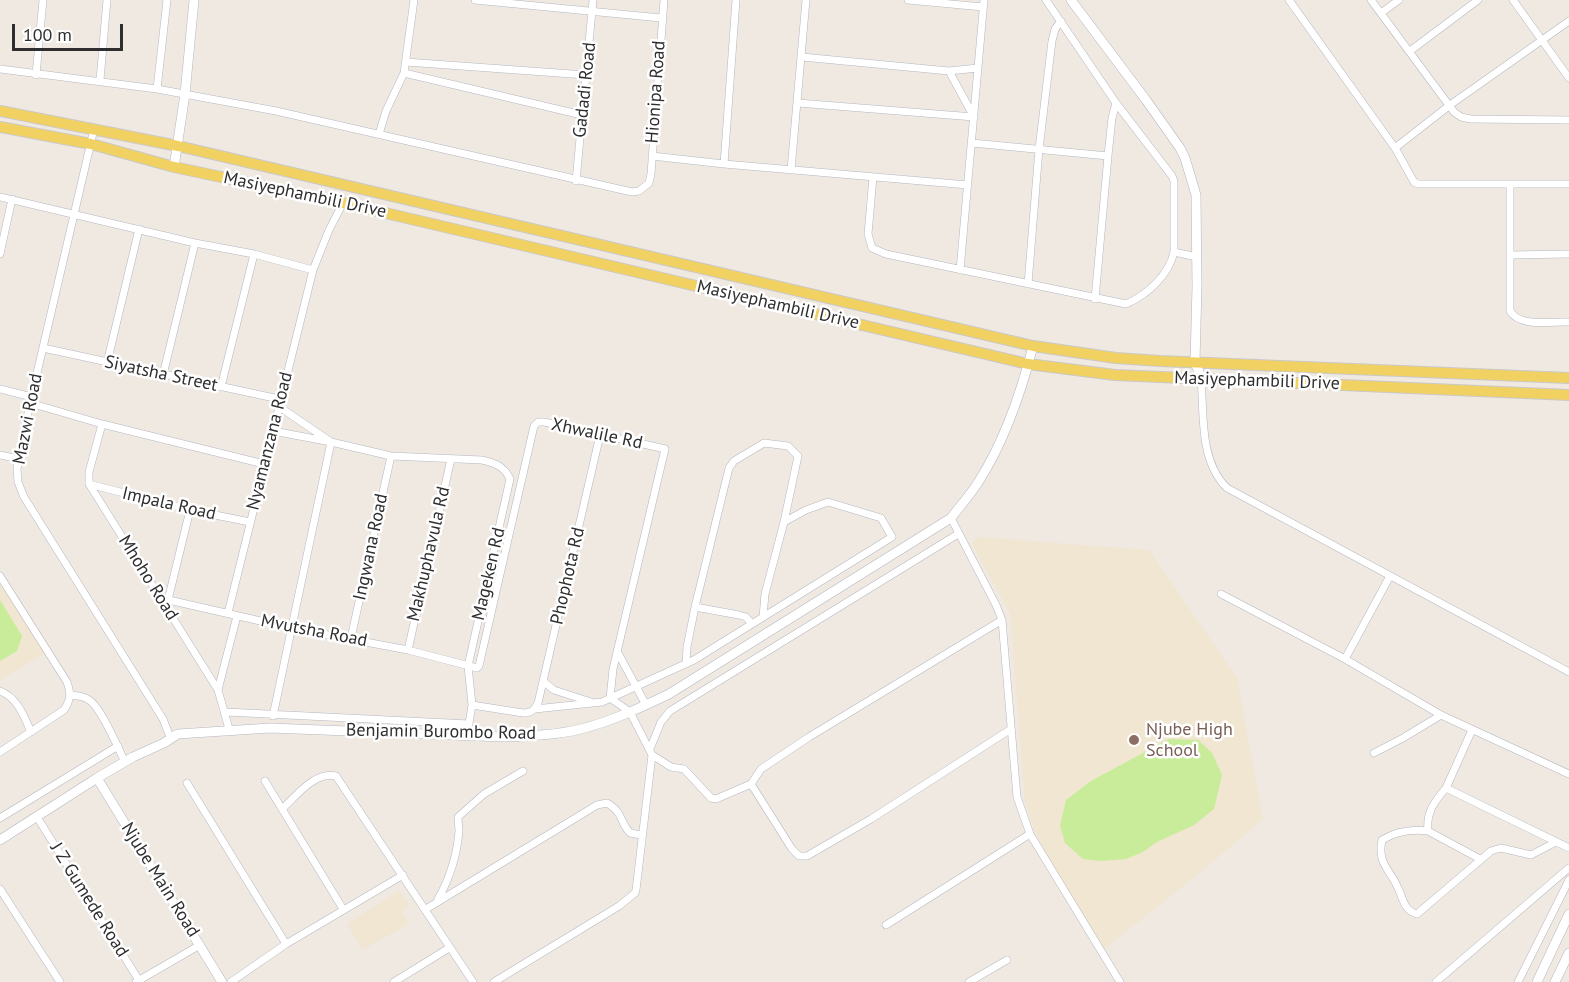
<!DOCTYPE html>
<html>
<head>
<meta charset="utf-8">
<style>
	body { margin:0 }
	#map { position:relative; width:1569px; height:982px; overflow:hidden; background:#efe9e1; font-family:"PT Sans",sans-serif }
	canvas { display:block }
	.scale { position:absolute; left:12px; top:24px; width:111px; height:27px; box-sizing:border-box; border:3px solid #2e2e2e; border-top:0; padding-left:8px; font-size:18px; line-height:21px; white-space:nowrap; color:#2e2e2e; -webkit-text-stroke:4px #fff; paint-order:stroke }
</style>
</head>
<body>
<div id="map">
<canvas width="1569" height="982"></canvas>
<div class="scale">100 m</div>
</div>
<script>
const ctx = document.querySelector('canvas').getContext('2d');
ctx.lineJoin = 'round';
function paint(path, color) {
  ctx.fillStyle = color;
  ctx.fill(path, 'evenodd');
}
function stroke(path, color, width, dash) {
  ctx.strokeStyle = color;
  ctx.lineWidth = width;
  ctx.lineCap = dash ? 'butt' : 'round';
  ctx.setLineDash(dash || []);
  ctx.stroke(path);
}
function drawText(font, color, halo, rows, align = 'center') {
  ctx.font = font + ' "PT Sans",sans-serif';
  ctx.lineWidth = 5;
  ctx.setLineDash([]);
  ctx.textBaseline = 'middle';
  ctx.strokeStyle = halo;
  ctx.fillStyle = color;
  for (const [text, x, y, turn = 0] of rows) {
    ctx.save();
    ctx.translate(x, y);
    ctx.rotate((+turn || 0) * Math.PI / 180);
    ctx.textAlign = isNaN(turn) ? turn : align;
    if (halo) ctx.strokeText(text, 0, 0);
    ctx.fillText(text, 0, 0);
    ctx.restore();
  }
}
paint(new Path2D(`
	M977 537 1149 550 1237 678 1263 819 1196 876 1103 950 1060 879 1034 830 1025 802 1010 613 972 544Z
	M0 581 45 653 0 680Z
	M399 891 409 904 402 913 409 924 362 950 347 924Z`), '#f0e6d1');
paint(new Path2D(`
	M0 600 22 636 17 651 0 661Z
	M1169 739 1198 740 1212 753 1222 775 1214 809 1194 825 1157 842 1143 852 1126 859 1101 861 1083 859 1065 843 1060 826 1066 800 1091 781Z`), '#c9ec9a');
const street = new Path2D(`
	M475 0 661 18
	M908 0 983 7
	M1046 0 1116 103 1172 176 1174 181V252
	M1289 0 1395 148 1414 182 1418 184H1569
	M1371 0 1454 112 1461 117 1471 119 1569 120
	M1513 0 1569 78
	M1381 13 1399 0
	M1410 51 1478 0
	M802 57 949 71 978 68
	M406 62 586 75
	M0 69 157 89 276 111 632 192 639 191 649 183 651 174 664 0
	M949 71 974 117
	M404 73 582 115
	M36 75 43 0
	M100 80 107 0
	M157 89 167 0
	M798 103 974 117
	M94 129 30 403 17 469 18 482 24 497 163 719 170 737 176 734
	M379 134 386 111 404 73 414 0
	M972 143 1108 156
	M1395 148 1450 105 1569 21
	M652 156 724 164 968 185
	M724 164 736 0
	M791 170 806 0
	M873 177 868 234 872 248 886 254 1126 304C1147 295 1169 275 1174 252L1197 257
	M576 181 593 0
	M1510 185V311C1520 328 1552 321 1569 322
	M0 197 195 243 254 254 313 270
	M0 254 12 199
	M1510 255 1569 254
	M960 270 984 0
	M1028 284 1039 149 1052 41 1055 29 1061 21
	M1095 299 1108 156 1112 118 1116 103
	M43 348 279 399
	M107 363 139 229
	M163 375 195 243
	M1201 377C1204 413 1199 461 1227 488L1569 672
	M221 387 254 254
	M0 389 32 397
	M30 403 102 424 264 464
	M278 406 331 442 391 456 482 460C495 463 504 466 510 479L468 666 472 705 467 736
	M102 424 89 472V484L218 690 229 729
	M273 431 331 442 273 716
	M0 455 19 459
	M89 484 190 510 250 522
	M951 518 996 605 1002 620 1017 797 1030 834 1120 982
	M0 576 67 682C71 694 71 699 64 710L0 752
	M1221 594 1345 659 1441 715 1569 774
	M160 598 291 628 408 650 477 668 479 666 534 426 538 422H544L661 448 665 449 613 669 610 698
	M168 600 190 510
	M695 607 739 615 746 617 752 624
	M228 613 313 270 329 230 343 203
	M351 638 391 456
	M408 650 451 459
	M618 653 646 705
	M1345 659 1390 576
	M686 664 687 647 695 607 729 468 734 461 764 443 788 446 798 456 784 522 765 594 763 617
	M544 682 554 690 591 702
	M218 690 237 616
	M0 691C17 697 24 716 31 732
	M71 695C77 696 84 696 89 700 101 707 118 748 125 762
	M472 705 523 713C531 713 535 710 538 703L600 435
	M535 709 602 702 694 660 892 537 881 518 828 502 806 510 784 522
	M226 712 469 724
	M1472 730 1446 788 1569 848
	M650 749 661 722 670 711 958 534
	M1374 753 1403 738 1441 715
	M652 755 671 767 684 769 711 798 716 799 751 784 761 769 809 737 1002 620
	M265 781 343 909
	M187 783 286 944
	M751 784 792 849 799 856H807L871 819 1011 729
	M1446 788C1434 802 1426 813 1428 831L1480 859
	M282 809C296 796 315 771 336 776L473 982
	M37 817 140 982
	M0 818 118 746
	M1428 831C1412 829 1397 831 1382 840 1377 864 1390 869 1398 888 1403 898 1404 911 1417 914L1491 851 1501 848 1531 855 1556 842
	M0 889 60 982
	M438 899C450 878 457 855 459 831 459 826 458 822 458 817L484 794 523 771
	M426 909 597 805 607 803C624 813 619 821 630 833L641 835
	M886 925 1030 834
	M136 982 200 945
	M231 982 286 944 403 875
	M394 982 449 948
	M494 982 619 906 635 893 636 890 652 755 630 712 610 698
	M969 982 1007 960
	M1436 982 1569 868
	M1518 982 1569 880`);
const secondary = new Path2D(`
	M1071 0 1146 100 1180 148 1185 158 1196 195 1197 286 1195 362 1201 377
	M174 167 185 94 194 0
	M97 778 222 982
	M0 840 97 778 133 757 164 743 178 734 270 728 505 737C530 736 556 735 581 729 612 721 640 708 669 694L951 518C961 505 971 494 979 481 1005 440 1021 393 1033 346
	M1537 982 1569 914
	M1555 982 1569 953`);
const primary = new Path2D(`
	M0 111 178 146 1033 346 1116 358 1160 361 1569 378
	M0 127 91 144 174 167 343 203 1028 364 1115 375 1569 395`);
stroke(street, '#b4b7c1', 8);
stroke(secondary, '#b4b7c1', 10);
stroke(primary, '#c9c9c9', 12);
stroke(street, '#fff', 7);
stroke(secondary, '#fff', 9);
stroke(primary, '#f2d163', 10);
for (const [x, y, r, color] of [
	[1134,740,6,"#8d6e63"]
]) {
  const dot = new Path2D();
  dot.arc(x, y, r, 0, 2 * Math.PI);
  ctx.fillStyle = color;
  ctx.fill(dot);
  stroke(dot, '#fff', 2);
}
drawText('18px', '#2e2e2e', '#fff', [
	["Gadadi Road",585,90,-84],
	["Hionipa Road",656,92,-86],
	["Masiyephambili Drive",305,195,12],
	["Masiyephambili Drive",778,305,13],
	["Siyatsha Street",161,374,12],
	["Masiyephambili Drive",1257,381,2],
	["Mazwi Road",28,419,-79],
	["Xhwalile Rd",597,434,12],
	["Nyamanzana Road",270,441,-76],
	["Impala Road",169,504,13],
	["Ingwana Road",371,547,-78],
	["Makhuphavula Rd",429,554,-77],
	["Mageken Rd",489,574,-77],
	["Phophota Rd",568,576,-77],
	["Mhoho Road",148,578,58],
	["Mvutsha Road",314,631,11],
	["Benjamin Burombo Road",441,732,1],
	["Njube Main Road",160,880,58],
	["J Z Gumede Road",89,900,58]
]);
drawText('18px', '#785e54', '#fff', [
	["Njube High",1146,730],
	["School",1146,751]
], 'left');
</script>
</body>
</html>
